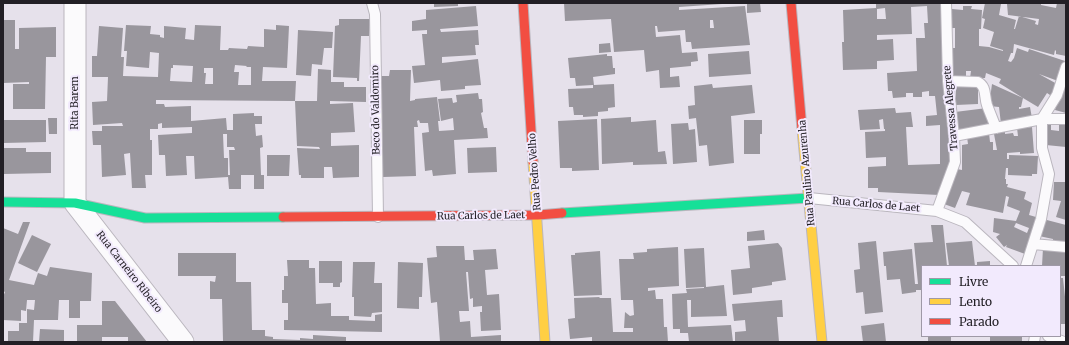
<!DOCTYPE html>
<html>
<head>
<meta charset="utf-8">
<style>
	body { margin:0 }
	#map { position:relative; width:1069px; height:345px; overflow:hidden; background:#e6e1eb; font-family:Merriweather,serif }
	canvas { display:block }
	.frame { position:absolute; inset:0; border:4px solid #221f25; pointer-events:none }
	.legend { position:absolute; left:921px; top:265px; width:140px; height:72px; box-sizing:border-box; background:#f2eafd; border:1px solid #9f99a7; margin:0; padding:5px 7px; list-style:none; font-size:12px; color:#221f25 }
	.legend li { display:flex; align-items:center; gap:8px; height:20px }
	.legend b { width:20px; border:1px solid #9f99a7 }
</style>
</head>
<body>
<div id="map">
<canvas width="1069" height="345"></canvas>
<div class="frame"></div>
<ul class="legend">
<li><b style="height:5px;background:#16e098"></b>Livre</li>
<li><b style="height:5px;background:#ffcf43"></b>Lento</li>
<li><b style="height:5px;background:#f24e42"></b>Parado</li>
</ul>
</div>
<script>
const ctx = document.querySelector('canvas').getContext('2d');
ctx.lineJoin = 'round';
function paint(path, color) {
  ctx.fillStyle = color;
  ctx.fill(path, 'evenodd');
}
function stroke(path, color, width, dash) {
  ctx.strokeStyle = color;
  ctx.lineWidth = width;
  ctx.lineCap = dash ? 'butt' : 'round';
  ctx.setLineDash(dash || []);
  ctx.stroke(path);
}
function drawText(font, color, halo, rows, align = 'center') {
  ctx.font = font + ' Merriweather,serif';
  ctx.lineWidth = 4;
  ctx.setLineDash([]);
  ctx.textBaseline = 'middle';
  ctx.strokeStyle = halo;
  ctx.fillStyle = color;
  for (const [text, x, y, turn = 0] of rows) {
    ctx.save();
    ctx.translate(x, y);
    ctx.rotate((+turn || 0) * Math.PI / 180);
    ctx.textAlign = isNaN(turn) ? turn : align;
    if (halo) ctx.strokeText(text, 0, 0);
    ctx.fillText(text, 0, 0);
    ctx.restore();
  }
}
paint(new Path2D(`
	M434 3H458V6L434 7Z
	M564 3H722V4L679 7V10L745 6 750 45 692 49 691 42H686L685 30 658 32 657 26H655L656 37 680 35 682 53 697 52 698 61 691 62V66L670 68V77L679 76 680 87 660 88 659 70 646 72 644 50 614 52 611 19 565 21ZM710 20H713L714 28H710Z
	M747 3H760L761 12 747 13Z
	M876 3H941L950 124V163L939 195 878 192V188H868V167L886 166V157L866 158 865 132 885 131V129H884L883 119 879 120 880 129 860 130 858 110 895 108 896 113 911 112 913 127H906L908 165 940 164V125L926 126V116L937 115 935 96H929V91L922 92V97H913V93H906V97L893 98 892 91H888L887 73 917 71 916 38H925L924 23H928L927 6 911 7 912 34 877 35V40L893 39 894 60 877 61V69L843 70 842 42H844L843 10 876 8ZM885 8 886 19H877V9Z
	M985 3 1001 4 999 15 1016 20 1014 29H1015L1019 16 1036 21 1035 24 1038 25 1039 19 1008 15 1007 4 1041 3V5L1056 8 1057 3H1066V56L1056 54V51L1055 50 1054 55 1014 44 1013 53H1011L1008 61 1011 62 1014 58 1017 48 1028 52 1029 49 1065 61 1058 81 1039 74 1057 84 1053 97 1047 93 1038 107 1023 98 1021 107H1019V109L1030 107 1032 118 1001 124 999 107 989 106 992 84 1023 98 999 83 1001 79 986 73 985 78H970L971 71H966V78H951V48H955V28H951L952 9 963 10V6H972L971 9 982 10 981 29H979V46L989 47 1003 51V50L990 46 994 32 983 28 985 19 982 18Z
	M476 6 478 26 440 29 441 32 478 30 479 45H475L476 55 442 57V63L478 59 481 85 465 86V89L441 91 440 80 414 83 412 66 425 65 422 34H427V30L412 31V21L426 19V10Z
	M339 19H370L369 36H361L359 81H357V78L333 77 335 26 339 25Z
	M3 20H15V49H19V28L56 27V57H46L45 109H13V84H29V82L3 83Z
	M126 25 151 26 150 34 160 35V37L164 38V26L186 28 185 39 194 40 195 25 221 26 220 50H228L229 48 247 49 248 46 264 47V29L276 30V25L289 26 287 68 263 67 262 81H296L295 101 156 100V104H164L165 107 191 106V121L226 118 227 130H233V114L254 113V116H262V124H255L256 136 262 135 263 147 260 148 261 175H264V189H254V175H241V189H229L228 177 195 179 194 156H186L187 175 166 176 165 155H159L158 135 192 133V127L162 128V123L158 124V129H150V140H152V175H145L146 188H132L130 153 124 154 126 175 102 177 101 145H93L92 131H102V126H123L122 123 93 125 92 102 107 101 108 77H92V56H97L99 26 123 28 121 57H124L123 76 158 77 159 53 150 52 149 68 126 66 127 51H124ZM173 65 193 66 192 82 170 81 171 68H173ZM235 65 247 66 246 67H251V85H238L239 72H234ZM204 68H213V84H205L206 73H204ZM223 134H227V147H234L235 150H229L230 175H228V158H224Z
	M298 30 333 32 332 48H324L322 65 312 64 311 76 296 75Z
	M610 43 611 52 599 53V44Z
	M749 51 751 74 709 77 708 54Z
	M607 54V56H612L613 68H615V74L593 77 594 85 614 84 615 107 608 108V111L598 112V116L583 117V115H574L573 107H569L568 89 593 88V85L576 86 575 78H570L568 58Z
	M318 69 331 70V82H344V87H366V102L330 101V104L353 103 355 132 331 133V146L359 145V177L333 178 332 167H324V178H301V175H299L297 148 320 149 319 147 297 146 295 101H317Z
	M390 70H411L410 101 415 100V99L437 97 440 121H438L439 131 454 130 453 118 441 121 438 99 452 98 453 103 457 102 456 95 478 93 479 99H482L483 112 481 113 484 128H487L488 138 454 140 456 174 433 176 432 170 425 171 422 133 429 132 428 123H420L419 120 417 121 418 127H414L416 176 383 177 382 128H380L381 76H389Z
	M1066 79V113L1055 110 1062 84Z
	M712 84 713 88 752 85 755 113 731 116 734 163 709 166 707 145 699 146 696 118 689 119 688 106 695 105 694 86Z
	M956 85H978V104L956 105Z
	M987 108 989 127 956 130 955 112Z
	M631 117V122L656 120 658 152 665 151 667 164 633 165V162L602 164 601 119Z
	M48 118H57V134H49Z
	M597 119 599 170 572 171V168H560L558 121Z
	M3 120H46V142L3 143Z
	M744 120H762V134H760V154H744Z
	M1059 121H1066V147L1046 145V124H1051V130L1059 131Z
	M688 123 689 130 695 129 697 162 673 164 671 124Z
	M1032 127 1034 153 1020 154V152L1007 153V159H1009V155L1038 156 1037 174H1032V176L1008 175V168H1006L1005 179H1006V184H1008L1007 187 1026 192 1024 199 1032 203 1029 215 1036 217 1033 228 1035 229 1025 254 1006 247 1007 245 1004 247 996 237 1000 234 993 232 994 218 1016 221 1020 211 1007 206 1009 197 1006 196 1003 213 966 205 970 193 962 191 955 208 944 204 957 169 962 170V145L968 144 967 137 989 133 990 142H993V150H997L994 134H998V131L1005 130V134L1013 133 1014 136H1018L1017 128ZM1016 223 1029 228 1027 233 1014 227Z
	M496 147 497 172 468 173 467 148Z
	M4 148H26V152H51V173L4 174Z
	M267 155H290L289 176H267Z
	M1054 182H1066V220L1056 217 1061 201 1053 200Z
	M1043 219 1066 225V244L1053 243V239L1039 236Z
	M23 222H30L9 280 34 285 38 273 47 276 50 267 92 273 91 301H80V318H69V300H59L58 320H34L33 342H8V331H19V323H27V309L34 310 35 300H27L26 311 21 310V321L3 320V297L5 292 3 291V228L18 234Z
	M931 225H943L947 266H922V290H916V292L902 294 900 279 887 280 886 266H884L883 252 912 249 915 284H918L914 243 933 242Z
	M764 230 765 240 747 241V232Z
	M32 235 51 244 37 272 18 263Z
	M876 241 883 312 865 314 863 292 856 293 854 270 860 269 858 243Z
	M972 241 975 266H949L946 243Z
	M778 243 782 248 786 280 772 282V285L752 288V293L733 295 731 270 750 268 748 246Z
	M436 246H464L465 260H474L473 250 496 249 498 269 485 270 487 295 499 294 501 330 481 331 480 312H482V306L473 307V298L470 299 468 272H466L469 311H459L460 322 470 321 471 337 501 335V342H440L437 302 431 303 427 258 437 257Z
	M678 247 679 286 648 288V291L655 290 656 299H663L664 327H667L668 342H592V337L570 339 568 319 575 318 574 298 600 297 599 298H611L613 332H633V328H624L625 312 630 316 634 315 633 300H621L619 259H634L633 253 647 252V249Z
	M704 248 706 287 724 285 727 316 691 317V300H687L688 327 731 325 733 342H689L688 333H680V329H673L672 294 687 293 686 289 704 288V287L686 288 684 249Z
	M1043 248 1066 249V276H1060V266H1042Z
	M600 251 602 295 574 296 571 255H575V253Z
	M178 253H236V282H251L252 330H265V336L273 337V339L300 340V338L313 339V335L346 337V342L223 341 222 299H210V281L215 282 216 276H178Z
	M287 260H309V268H315L316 304 331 303V316H349V320L375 321V315L382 314V332L284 330V320H288V303H282V290H284V276H288Z
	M319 261H342V282L340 283V287H333V283H319Z
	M990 261V266H977V262Z
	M353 262H375L374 283H382V312L372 313 371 317 354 316V297H352Z
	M398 262 423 263 422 297H419V309L397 308Z
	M1060 278H1063L1066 306V324H1060Z
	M782 300 783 317H777L779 342H735V332L746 331 745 320 734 321 732 304Z
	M102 301H115L147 342H128V337H102V342H77V325H102Z
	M884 323 886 342H863L861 326Z
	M40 329 64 330V342H39Z
	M928 336H951V341L928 342Z
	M990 337H1022V342H990Z`), '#99969d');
const lane = new Path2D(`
	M372 3 375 14 378 217
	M948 81 978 82C987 87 984 96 987 105 990 113 993 120 996 128
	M954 136 1042 119H1066
	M809 198 937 211 965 222 1013 266
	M937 211 955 162 954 136 948 81 946 3
	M1033 244 1066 247
	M1026 266 1041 219 1049 174 1042 148V119L1057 95 1066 67
	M1048 336 1064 342
	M1034 342 1035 336`);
const street = new Path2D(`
	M75 3V203L183 342`);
const fast = new Path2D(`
	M3 202 75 203 145 218 283 217
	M562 213 809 198`);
const slow = new Path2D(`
	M802 129 822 342
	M533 162 545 342`);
const jam = new Path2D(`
	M523 3 533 162
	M791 3 802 129
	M283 217 538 215 562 213`);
stroke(lane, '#bab6be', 12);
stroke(street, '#bab6be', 23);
stroke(fast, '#bab6be', 11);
stroke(slow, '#bab6be', 11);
stroke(jam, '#bab6be', 11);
stroke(lane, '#fbfafc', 10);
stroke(street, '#fbfafc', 21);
stroke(fast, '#16e098', 9);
stroke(slow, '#ffcf43', 9);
stroke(jam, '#f24e42', 9);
drawText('10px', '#221f25', '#f2eafd', [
	["Rita Barem",75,103,-90],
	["Travessa Alegrete",951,108,-95],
	["Beco do Valdomiro",376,110,-91],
	["Rua Pedro Velho",535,172,-94],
	["Rua Paulino Azurenha",807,173,-95],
	["Rua Carlos de Laet",876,205,5],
	["Rua Carlos de Laet",481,216,-1],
	["Rua Carneiro Ribeiro",129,272,52]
]);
</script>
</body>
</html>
